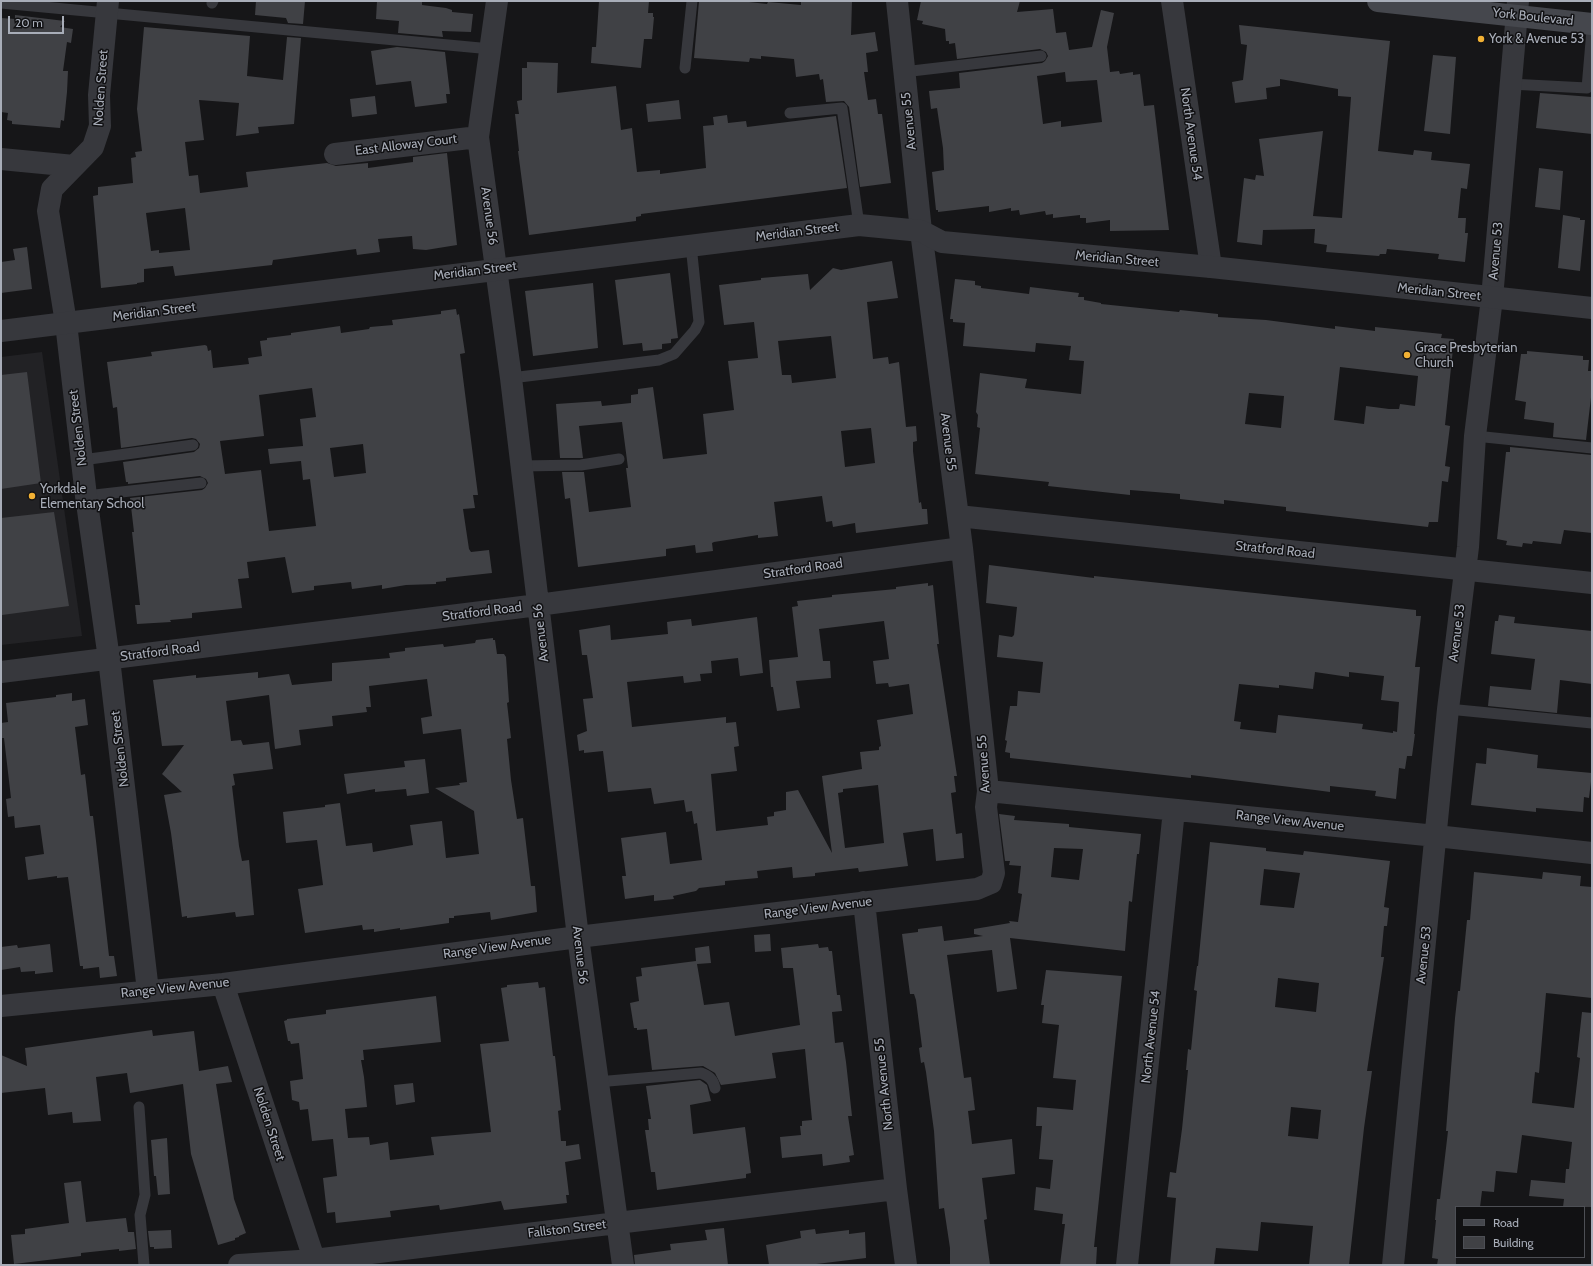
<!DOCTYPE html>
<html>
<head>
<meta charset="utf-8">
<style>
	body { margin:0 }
	#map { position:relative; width:1593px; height:1266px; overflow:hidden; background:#161618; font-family:Cabin,sans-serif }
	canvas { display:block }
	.frame { position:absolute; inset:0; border:2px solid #a8adb8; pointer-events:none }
	.legend { position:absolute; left:1455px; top:1206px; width:130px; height:52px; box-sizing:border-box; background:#111113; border:1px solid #4d4f55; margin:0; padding:5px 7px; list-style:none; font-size:12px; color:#a8adb8 }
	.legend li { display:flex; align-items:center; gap:8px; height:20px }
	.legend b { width:20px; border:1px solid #4d4f55 }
	.scale { position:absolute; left:8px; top:16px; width:56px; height:18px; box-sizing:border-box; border:2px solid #a8adb8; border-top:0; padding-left:5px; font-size:12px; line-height:14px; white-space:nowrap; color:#a8adb8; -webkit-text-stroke:3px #111113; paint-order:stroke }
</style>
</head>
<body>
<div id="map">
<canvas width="1593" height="1266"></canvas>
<div class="frame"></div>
<ul class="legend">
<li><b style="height:5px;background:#45474d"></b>Road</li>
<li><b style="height:11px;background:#404145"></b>Building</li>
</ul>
<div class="scale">20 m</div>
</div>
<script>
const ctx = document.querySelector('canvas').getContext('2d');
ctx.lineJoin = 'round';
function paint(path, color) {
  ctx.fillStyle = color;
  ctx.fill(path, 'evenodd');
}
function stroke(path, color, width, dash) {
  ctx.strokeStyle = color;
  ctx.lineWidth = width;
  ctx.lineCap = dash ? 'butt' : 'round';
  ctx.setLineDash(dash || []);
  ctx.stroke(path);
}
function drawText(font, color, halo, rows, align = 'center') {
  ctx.font = font + ' Cabin,sans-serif';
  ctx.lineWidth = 3;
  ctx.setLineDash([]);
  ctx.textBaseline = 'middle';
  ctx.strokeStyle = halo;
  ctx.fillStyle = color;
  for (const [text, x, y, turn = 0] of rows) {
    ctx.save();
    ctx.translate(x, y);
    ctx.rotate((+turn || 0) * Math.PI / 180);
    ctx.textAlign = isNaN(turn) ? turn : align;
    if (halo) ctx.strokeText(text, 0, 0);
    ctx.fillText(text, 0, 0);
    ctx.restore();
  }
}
paint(new Path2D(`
	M42 352 82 636 1 645V357Z`), '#222225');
paint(new Path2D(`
	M256 1H305L303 24 288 23 286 18 255 15Z
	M377 1H422V5L446 8 452 10V12L473 14 471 32 442 31 443 37 398 33 399 21 376 19Z
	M599 1H649L648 13H653V17H654L652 39H644L641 68 591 63 592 47H596Z
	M699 1H740L767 4 768 2 801 5V1H852L851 35 875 32 878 51 866 53 868 72H864L868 100 876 99 878 114H882L891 183 860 187 849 107 844 101 826 102 823 79 820 80 819 74 796 77 794 59 761 56V59L750 58 749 62 694 58Z
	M921 1H1020L1017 12 1053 9 1056 33 1066 32 1069 50 1092 47 1101 10 1114 13 1107 47 1110 72 1119 71 1120 74 1133 72V75L1140 74 1144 106 1154 105 1169 230 1110 231V220L1086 223V218H1080V215L1053 218V214L1046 215 1045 211 1020 215 1019 210 1011 211V208L989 212V206L938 212V210H936L932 172 944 170 943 148 937 108 931 109 929 91 960 88 959 73 1042 63 1045 61 1048 56 1046 52 1040 49 957 59 955 43 949 44V41H946L945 29 922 24 923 21 917 20ZM1065 72 1066 82 1097 80 1102 122 1061 127V121L1043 124 1037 76Z
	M15 15 65 21 60 27 73 29 71 43 67 42 63 71H68L67 92 64 121 61 120 60 128 12 124V121L7 120 8 113 1 112V18L15 19Z
	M1239 25 1390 41 1378 151 1413 155 1414 150 1432 152 1431 160 1470 164 1467 189 1461 188 1458 218H1466L1465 233H1468L1465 262 1438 259 1439 254 1387 249 1386 254H1380L1379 256 1326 252 1327 245 1314 243 1315 229 1263 230 1262 245 1237 242 1244 178 1255 180 1256 175 1264 176 1259 139 1323 131 1313 216 1342 218 1351 97 1338 96V89L1280 79V86L1266 88 1267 99 1235 103 1232 82 1243 80 1247 45 1241 44Z
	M144 27 250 36 247 76 283 80 287 37 301 38 294 124 258 127 259 133 236 136 239 103 199 100 204 140 185 142 189 176 198 175 200 193 248 187 246 172 327 163 336 166 368 163V168L413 162V157L447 153 457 245 426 250 413 249 412 236 378 239 380 252 357 255 356 249 273 260 272 265 175 276 173 266 144 269V282L137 283V284L101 288 93 196 98 195V187L133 183 131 158 136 157 135 152 142 151 137 109ZM185 208 190 250 159 253V250L151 251 146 213Z
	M397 47 445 52 450 94H446L447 103 415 107 411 81 376 85 371 51Z
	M1433 55 1456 57 1450 134 1424 131Z
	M527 62 558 63 557 93 616 86 621 130 632 128 637 172 660 170V174L706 168 703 126 714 125 713 117 727 115 728 123 746 121 747 127 836 116 847 188 641 214V216L636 217V221L529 235 518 151H519L515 114H519L517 101 522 100V68H527Z
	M1540 93 1592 97V134L1536 128Z
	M375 96 377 114 352 117 350 99Z
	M679 100 681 119 648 122 646 104Z
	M1539 168 1563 171 1560 210 1535 207Z
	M1563 215 1580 218V220H1585L1580 271 1558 268Z
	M27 247 32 289 1 293V262L15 260 13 249Z
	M892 261 898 298 867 302 873 359 888 357 889 364 899 362 906 427 916 426 917 441 913 442V451L919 503 921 502 922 509H927L928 524 856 533 855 523 833 527 832 521 826 522 822 496 774 502 778 536 758 538V535L714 542 712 543 713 551 696 553 695 545 666 549V556L578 567 570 498 565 499 562 472H584L589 512 631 507 626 468H628L622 422 579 426 583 458H560L556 404 601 401 602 406 631 403V395L638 394V389L653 387 663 459 707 454 703 414 734 410 728 361 758 358 754 322 724 325 719 285 761 280V278L808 274 810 290 833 268 841 270ZM831 336 836 378 792 383 791 375H782L778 341ZM871 428 875 463 845 467 841 431Z
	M670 273 678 338 671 339V343L662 344V349L643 351 642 343 623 345 615 280Z
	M955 279 975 281V285L981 286V288L1029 294 1030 287 1079 293 1078 297H1084V300L1101 303V304L1179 312 1180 310 1218 314V317L1266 320 1335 329V326L1375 331V327L1442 334 1441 338 1454 339 1445 425 1450 426 1445 466 1450 467 1448 482 1442 481 1438 522H1429L1428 527 1411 525 1286 511V507L1224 500V504L1180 499V494L1130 490V495L1048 486 1049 482 975 474 980 428 977 427 978 415 976 412 980 373 1027 379 1025 388 1081 394 1084 361 1069 360 1071 346 1036 343 1035 352 963 346 965 323 953 322V319H950ZM1340 367 1418 376 1415 406 1400 404 1399 409H1389L1366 406 1364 424 1334 420ZM1249 393 1284 396 1281 428 1245 424Z
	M593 283 598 348 533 356 525 291Z
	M456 309 457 315 459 314 465 353 460 354 478 495H473L475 508 463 509 469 549 471 552 489 550 492 573 446 578V581L436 582V584L406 585 382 589V585L352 589 351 582 314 586V590L292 593 285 557 247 562 249 578 238 579 242 608 192 613V618L170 620 171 622 137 624 135 605H140L132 532H134L130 498 202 490 205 488 208 483 206 479 200 476 128 484V482H126L123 462 194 452 199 448 200 444 196 439 192 438 121 448 117 407 113 408 107 362 152 356 151 352 205 345 207 346 208 351 211 350 213 368 249 364 248 358 262 356 260 341 267 340V338L291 335V333L340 326 341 333 369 329 370 327 393 325 392 320 441 314V311ZM312 388 316 417 300 419 303 446 268 449 270 464 301 461 303 480 310 479 316 526 269 531 261 470 225 474 220 441 264 436 259 395ZM363 444 366 473 334 477 330 448Z
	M1527 351 1583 356V360H1589L1588 371H1592V389L1586 440 1553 437 1554 423 1524 419 1526 402 1515 400 1521 354H1527Z
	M27 372 41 483 1 489V375Z
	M1510 447 1592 455V533L1564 530 1561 544 1533 541 1532 544 1523 543 1522 547 1506 545 1507 541 1497 539 1506 452H1510Z
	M54 512 69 606 2 615 1 518Z
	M989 565 1094 578V576L1416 610V616H1421L1415 667H1420L1414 734H1415L1412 756H1407L1405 769 1399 768 1396 799 1375 796 1376 791 1330 786V792L1315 790 1191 775V778L1010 758V753L1005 752 1007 741 1005 740 1010 706H1017L1018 691 1040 693 1043 662 997 657 999 635 1012 637 1014 635 1017 607 986 603ZM1315 672 1349 677V672L1384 676 1381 700 1399 702 1397 732 1393 731V733L1362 729 1363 724 1278 715 1276 733 1240 729 1241 722 1234 721 1239 684 1279 688V685L1313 689Z
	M928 583V586L933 585 939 644H937L957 776H954L956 792 951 793 956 834 962 833 964 858 936 861 933 829 903 833 908 866 859 872 858 868 815 873V876L793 878 792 867 757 871 758 878 725 881V885L699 888 696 891 673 896 674 899 654 901V895L625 899 622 876H626L621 838 666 832 670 864 702 860 697 823 694 824 692 811 686 812 684 800 654 804 651 788 608 792 603 751 584 753V750L579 751 577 735 587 731 583 699 593 698 587 655H582L579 630 610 625 611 640 668 634 667 622 673 621 691 619 692 626 757 617 763 673 740 676 738 658 711 661 712 673 700 674 701 681 684 683 683 676 627 682 632 727 726 717V723L736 722 739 746 734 747 737 771 711 774 716 831 768 825 767 817 774 816V812L786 810V792L798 790 832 853 822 776 862 769 860 752 879 750V747L881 746 877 720 913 714 909 684 889 687 888 683 876 684 873 661 889 659 884 621 819 629 823 661H830L831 678 796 681 800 708 777 711 773 687H771L769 660 798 657 792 607 798 606 797 601 832 597V595L896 589V587ZM878 785 884 843 845 848 838 793 843 792V789Z
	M1499 615 1515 617 1514 623 1592 631V684L1560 680 1557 713 1488 706 1490 686 1531 690 1535 659 1491 654 1495 621H1498Z
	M493 638V640H495L497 654H504L506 657 509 702 507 703 511 738 507 739 511 780 517 819 523 818 531 886H535L537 912 491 920 490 912 454 916V918H449V923L400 930V928L374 932V929L363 930 362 925 305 933 298 889 323 885 317 840 286 843 283 812 325 807V805L340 803 346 846 372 843 373 852 413 845 410 825 442 821 446 858 479 854 474 811 435 788 460 785 459 783 467 782 461 729 423 734 421 718 432 716 427 679 369 686 371 707H366L367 712 332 716 333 726 299 730 301 745 275 749 269 695 226 701 231 741 241 740 243 745 269 742 273 769 233 774 235 785 232 786 239 846 242 861 249 860 254 915 236 917 235 912 187 918V916L182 917 171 833 164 795 182 792 162 774 184 745 162 746 153 680 196 675V678L258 672V678L289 674 292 685 332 681V663L390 658 389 653 405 651V648L443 644 444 647 475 643 476 640Z
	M72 693V701L85 699 88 725 75 727 81 775 85 774 90 816H93L96 841 109 956H114L117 976 100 978 99 967 83 969V966H80L68 877 57 878V876L28 880 25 857 44 854 40 825 15 828 14 816 8 817 6 799 11 798 4 738H1V723L8 722 6 703 56 697V695Z
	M1487 748 1538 755 1537 768 1592 773 1589 798 1584 797 1583 812 1536 808V812L1471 805 1476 763 1486 764Z
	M425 759 429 793 407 796 406 789 375 792V789L347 794 344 774 405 767 404 761Z
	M999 814 1015 816 1014 820 1069 824V827L1141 834 1139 854H1137L1132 902 1129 901 1125 951 1010 938 1017 989 997 992 992 950 947 955 964 1078 971 1077 975 1110 968 1111 972 1144 1012 1139 1015 1174 982 1178 987 1219 984 1220 990 1265H950V1248L944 1208 939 1209 934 1131 926 1072 924 1062 921 1063 919 1048 922 1047 916 1000 914 994H910L902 934 918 932V929L942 926 944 941 983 936 974 934V929L1010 923 1009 921 1018 922 1022 894 1018 893 1021 866 1009 865 1010 861H1005ZM1054 848 1083 849 1079 880 1051 877Z
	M1210 842 1266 848V851L1303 855 1304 851 1390 861 1384 907 1389 908 1387 926H1384L1381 957H1384L1382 971 1367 1071H1372L1364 1128 1349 1265H1309L1313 1226 1261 1222 1258 1251 1216 1248 1214 1265H1170L1176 1198 1167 1197 1170 1172 1176 1173 1182 1129 1188 1070H1186L1188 1049 1191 1050 1197 991 1194 990 1197 966H1198ZM1264 869 1300 873 1294 908 1260 905ZM1278 978 1319 983 1316 1012 1275 1007ZM1291 1107 1321 1110 1318 1139 1288 1136Z
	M1474 872 1542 879 1543 872 1581 876 1580 886 1592 887V998L1546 993 1539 1073 1535 1072 1532 1103 1574 1108 1580 1058 1577 1057 1582 1012 1592 1013V1207H1563L1564 1199 1529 1196 1531 1180 1565 1183 1566 1169H1569L1572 1142 1522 1135 1517 1173 1496 1171 1494 1192 1482 1191 1480 1207H1456V1265H1437L1438 1259 1432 1258 1436 1220H1435L1437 1199H1440L1448 1131H1446L1455 1018 1458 991H1460L1467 920H1470Z
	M770 934 771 951 755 952 754 935Z
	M50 944 53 972 35 974V971L21 972 20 967 1 970V947L17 945 18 948Z
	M818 944 819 948 828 947 829 951H832L837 995H840L842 1011 832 1012 835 1043 843 1042 846 1062 852 1116H848L854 1155 849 1156 850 1162 823 1166 822 1154 782 1158 780 1137 801 1135 800 1126H802V1121L812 1120 805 1049 772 1053 776 1078 721 1085 715 1073 703 1066 652 1070 647 1029 637 1030V1028H634L630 1003 639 1001 636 977 642 976 641 968 696 961 695 948 709 946 711 963 697 964 704 1005 729 1002 735 1036 800 1025 793 968H783L781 948Z
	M1046 970 1122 976 1094 1247H1097L1096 1265H1060L1065 1224H1062L1063 1214 1034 1210 1036 1187 1050 1189 1053 1160 1039 1159 1042 1126H1036L1037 1107 1073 1110 1076 1080 1053 1078 1059 1025 1042 1023 1044 1005H1041Z
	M538 982 539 988 545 987 553 1056H555L561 1110 558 1111 561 1141H566V1146L579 1144 581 1159 565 1162 569 1195H566L567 1203 504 1210 501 1201 440 1210 439 1205 390 1211 391 1217 336 1223 335 1212 327 1213 323 1178 337 1176 333 1139 312 1141 308 1109 300 1110 299 1102 292 1100 290 1081 303 1079 299 1043 291 1044 290 1041H288L284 1021 287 1020V1019L326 1014V1010L436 996 441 1042 363 1050 364 1060H361L364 1077 367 1107 345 1109 348 1138 369 1137 370 1145 388 1142 390 1160 434 1155 431 1137 491 1132 480 1044 509 1041 501 988 507 987V985Z
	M152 1030 153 1036 194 1031 199 1071 228 1066 232 1082 216 1084 234 1199 246 1233 239 1236V1237L235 1238V1240L218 1245 191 1154 183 1084 130 1093 127 1073 96 1077 101 1121 73 1123 72 1112 48 1115 45 1088 1 1093V1055L27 1066 25 1048Z
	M700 1080 707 1085 711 1101 690 1105 693 1134 745 1127 751 1173 746 1174V1178L657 1190 655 1172H651L645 1130H649L648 1119H651L646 1086Z
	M413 1083 415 1102 396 1105 394 1085Z
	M167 1138 170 1194 158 1195 156 1176H154L151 1140Z
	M81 1181 86 1222 126 1218 128 1232H134L136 1249 119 1251V1249L81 1253V1256L14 1264 11 1235 25 1234V1229L69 1223 64 1183Z
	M724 1228 728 1265H635L634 1255 671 1250 670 1244 707 1240 705 1230Z
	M815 1229 816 1234 849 1230V1234L865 1232 866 1258 808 1265H769L766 1245 801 1238 800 1231Z
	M171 1230 172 1248 154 1249V1247H150L148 1231Z`), '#404145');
stroke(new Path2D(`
	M1 3 491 49
	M212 3 213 1
	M685 68 692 1
	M903 72 1041 56
	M1510 84 1587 88 1592 30
	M790 113 842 108 859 225
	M511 378 659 360 674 354 695 330 699 322 691 245
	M1475 436 1592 448
	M82 460 193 445
	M521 466 581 465 619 459
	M86 496 201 483
	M1448 709 1592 723
	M597 1082 701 1073C709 1076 713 1079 715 1088
	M139 1107 145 1195 140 1215 144 1265`), '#37383d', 11);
stroke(new Path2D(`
	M108 1 99 95 100 126 93 147 52 189 48 211 66 323 86 496 109 659 148 991
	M497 1 478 137 511 378 578 937 623 1265
	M1172 1 1211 267
	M335 154 478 137
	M1 159 74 166
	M958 516 1592 583
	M1 672 538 605 962 548
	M988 791 1436 836 1592 853
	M864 902 896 1189 906 1265
	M223 984 316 1265
	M1 1006 223 984 578 937 977 889 991 883 994 873 986 807 988 791 986 772 962 548 921 231 897 1
	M239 1265 314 1260 896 1189
	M1127 1265 1174 810
	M1393 1265 1448 709 1468 547 1475 436 1492 298 1518 1`), '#37383d', 22);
stroke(new Path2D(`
	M1 331 859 225 921 231 942 242 1211 267 1592 308`), '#37383d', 22);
stroke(new Path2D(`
	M1378 1 1592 24`), '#45474d', 22);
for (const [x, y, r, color] of [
	[1481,39,4,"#f2b134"],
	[1407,355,4,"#f2b134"],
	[32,496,4,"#f2b134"]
]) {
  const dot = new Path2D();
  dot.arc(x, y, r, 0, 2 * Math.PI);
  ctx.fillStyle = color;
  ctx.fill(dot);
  stroke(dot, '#111113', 1.5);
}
drawText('13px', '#a8adb8', '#111113', [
	["York Boulevard",1533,17,6],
	["Nolden Street",101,88,-86],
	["Avenue 55",909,121,-96],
	["North Avenue 54",1191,134,82],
	["East Alloway Court",406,145,-7],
	["Avenue 56",489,216,82],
	["Meridian Street",797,232,-7],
	["Avenue 53",1496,251,-85],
	["Meridian Street",1117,259,5],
	["Meridian Street",475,271,-7],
	["Meridian Street",1439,292,6],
	["Meridian Street",154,312,-7],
	["Nolden Street",78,428,-97],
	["Avenue 55",948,442,83],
	["Stratford Road",1275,550,6],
	["Stratford Road",803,569,-8],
	["Stratford Road",482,612,-7],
	["Avenue 56",541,633,-97],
	["Avenue 53",1457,633,-83],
	["Stratford Road",160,652,-7],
	["Nolden Street",120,749,-97],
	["Avenue 55",984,764,-94],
	["Range View Avenue",1290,821,6],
	["Range View Avenue",818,908,-7],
	["Range View Avenue",497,947,-8],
	["Avenue 56",580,955,83],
	["Avenue 53",1424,955,-84],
	["Range View Avenue",175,988,-6],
	["North Avenue 54",1151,1037,-84],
	["North Avenue 55",884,1084,-96],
	["Nolden Street",269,1124,72],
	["Fallston Street",567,1229,-7]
]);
drawText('13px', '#a8adb8', '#111113', [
	["York & Avenue 53",1489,39],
	["Grace Presbyterian",1415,348],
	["Church",1415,363],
	["Yorkdale",40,489],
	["Elementary School",40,504]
], 'left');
</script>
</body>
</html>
